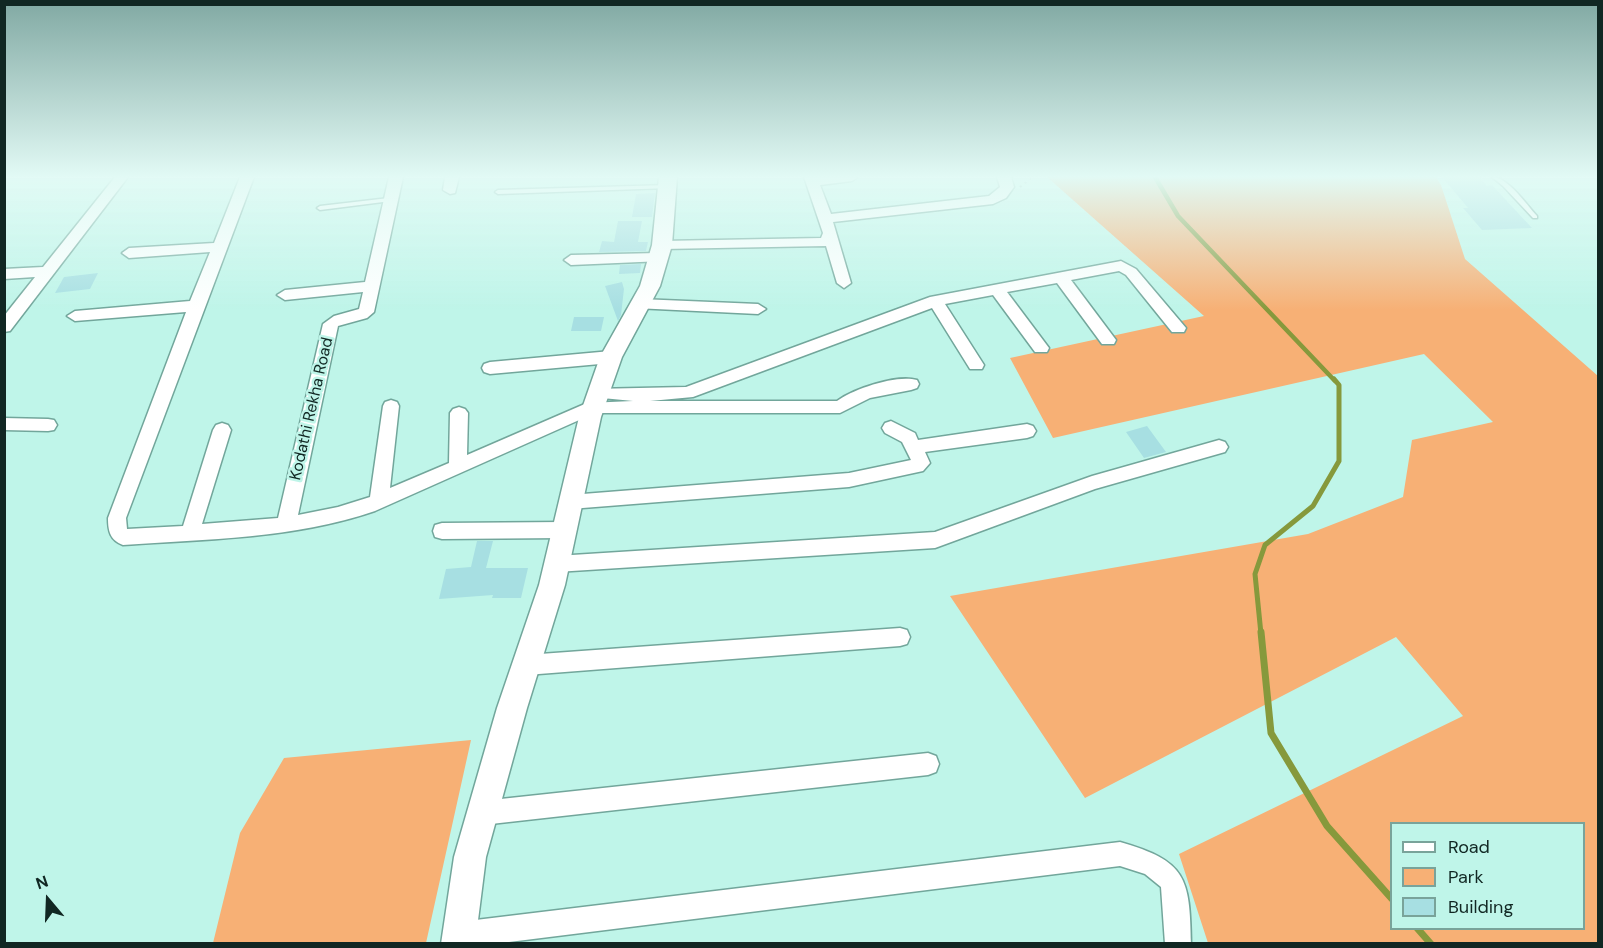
<!DOCTYPE html>
<html>
<head>
<meta charset="utf-8">
<style>
	body { margin:0 }
	#map { position:relative; width:1603px; height:948px; overflow:hidden; background:#bff5e9; font-family:"DM Sans",sans-serif }
	canvas { display:block }
	.frame { position:absolute; inset:0; border:6px solid #112723; pointer-events:none }
	.legend { position:absolute; left:1390px; top:822px; width:195px; height:108px; box-sizing:border-box; background:#bff5e9; border:2px solid #79a39a; margin:0; padding:8px 10px; list-style:none; font-size:18px; color:#112723 }
	.legend li { display:flex; align-items:center; gap:12px; height:30px }
	.legend b { width:30px; border:2px solid #79a39a }
	.north { position:absolute; left:18px; top:870px; width:60px; height:60px; -webkit-text-stroke:4px #bff5e9; paint-order:stroke; rotate:341deg; font-size:16px; font-weight:700; line-height:24px; text-align:center; color:#112723 }
	.north::after { content:''; display:block; margin:auto; width:21px; height:27px; background:#112723; clip-path:polygon(50% 0,100% 100%,50% 72%,0 100%) }
</style>
</head>
<body>
<div id="map">
<canvas width="1603" height="948"></canvas>
<div class="frame"></div>
<ul class="legend">
<li><b style="height:8px;background:#fff"></b>Road</li>
<li><b style="height:16px;background:#f7b075"></b>Park</li>
<li><b style="height:16px;background:#a7dfe2"></b>Building</li>
</ul>
<div class="north">N</div>
</div>
<script>
const ctx = document.querySelector('canvas').getContext('2d');
ctx.lineJoin = 'round';
function paint(path, color) {
  ctx.fillStyle = color;
  ctx.fill(path, 'evenodd');
}
function stroke(path, color, width, dash) {
  ctx.strokeStyle = color;
  ctx.lineWidth = width;
  ctx.lineCap = dash ? 'butt' : 'round';
  ctx.setLineDash(dash || []);
  ctx.stroke(path);
}
function drawText(font, color, halo, rows, align = 'center') {
  ctx.font = font + ' "DM Sans",sans-serif';
  ctx.lineWidth = 5;
  ctx.setLineDash([]);
  ctx.textBaseline = 'middle';
  ctx.strokeStyle = halo;
  ctx.fillStyle = color;
  for (const [text, x, y, turn = 0] of rows) {
    ctx.save();
    ctx.translate(x, y);
    ctx.rotate((+turn || 0) * Math.PI / 180);
    ctx.textAlign = isNaN(turn) ? turn : align;
    if (halo) ctx.strokeText(text, 0, 0);
    ctx.fillText(text, 0, 0);
    ctx.restore();
  }
}
paint(new Path2D(`
	M1047 177H1436L1441 185 1465 259 1598 376V943H1208L1179 854 1463 716 1396 637 1085 798 950 596 1308 534 1403 497 1412 440 1493 422 1424 354 1053 438 1010 358 1204 316ZM1392 824H1584V928H1392Z
	M471 740 426 943H213L240 833 284 758Z`), '#f7b075');
stroke(new Path2D(`
	M1155 177 1178 216 1335 381`), '#86993c', 4.5);
stroke(new Path2D(`
	M1261 634 1255 574 1265 545 1313 506 1339 461V385L1334 379`), '#86993c', 5);
stroke(new Path2D(`
	M1261 632 1271 733 1327 826 1392 899
	M1417 928 1431 944`), '#86993c', 7);
paint(new Path2D(`
	M1442 177H1480L1487 186 1492 185 1532 228 1482 230 1463 208H1468Z
	M655 193 652 217H632L636 194Z
	M618 221H642L638 242H648L646 251 599 252 602 241 614 242Z
	M641 264 640 273 619 274 620 265Z
	M98 273 90 289 55 293 64 277Z
	M622 282 624 289 621 315 618 321 605 286Z
	M574 317H604L601 331H571Z
	M1147 426 1166 452 1144 458 1126 432Z
	M477 541H493L486 568H528L521 598H492L493 595 439 599 446 569 471 567Z`), '#a7dfe2');
const lane = new Path2D(`
	M1492 177C1508 177 1526 204 1537 216V218H1533L1503 186Z
	M667 185 670 187 669 188 498 194 495 192 498 190Z
	M389 198 392 200 391 201 320 210 317 208 320 206Z`);
const street = new Path2D(`
	M115 177H128L10 331 4 332V316L35 277 4 279V269L43 267Z
	M240 177H254L126 518 127 529 183 526 213 430 216 425 222 423 228 425 231 430 202 524 278 518 323 324 334 316 359 309 363 292 285 300 277 295 285 290 365 282 389 177H403L374 312 367 318 338 326 298 515 338 507 370 497 383 406 385 402 391 400 397 402 399 406 390 488 449 463 450 413 453 409 459 407 465 409 468 413 467 455 587 403 633 401 592 397 590 393 592 389 686 387 930 297 1121 261 1136 269 1186 328 1184 332H1172L1126 275 1119 271 1071 280 1116 340 1114 344H1102L1057 283 1007 292 1049 348 1047 352H1035L993 295 945 304 984 365 982 369H970L932 308 693 397 650 401H837C853 389 897 374 917 380L919 384 917 388 911 390 870 398 840 413H595L375 511C293 539 208 539 123 545 110 540 108 531 108 518L186 312 75 321 67 316 75 311 190 301 210 252 129 258 122 253 129 248 214 243Z
	M445 177H459L455 193 450 194 443 190Z
	M804 177H858L852 181 820 185 831 214 989 196 1000 187 997 177H1011L1014 187 1006 198 993 204 833 222 851 283 844 288 837 283 826 246 662 249 655 245 662 241 821 238 823 233Z
	M658 253 665 258 663 261 571 265 564 260 571 255Z
	M640 299 758 304 766 309 758 314 635 308 632 304Z
	M611 351 617 353 619 357 617 361 611 363 490 374 484 372 482 368 484 364 490 362Z
	M4 418 48 419 54 420 57 425 54 430 48 431 4 430Z
	M891 421 915 433 918 440 1027 424 1033 426 1036 431 1033 436 1027 438 925 452 930 463 923 471 849 487 570 509 563 507 561 502 563 497 570 495 849 473 911 460 902 442 885 433 882 428 885 423Z
	M1219 440 1225 442 1228 447 1225 452 1095 489 935 548 556 572 549 570 546 564 549 558 556 556 935 532 1092 476Z
	M564 522 571 524 573 530 571 536 564 538 442 539 435 537 433 531 435 525 442 523Z
	M900 628 907 630 910 637 907 644 900 646 526 675 519 672 515 665 519 658 526 655Z
	M928 753 936 756 939 764 936 772 928 775 482 825 474 821 470 813 474 805 482 801Z
	M1120 842C1186 861 1190 877 1191 944H1165L1161 887 1145 874 1120 866 493 944H450L446 935 450 926 459 922Z`);
const secondary = new Path2D(`
	M659 177H677L672 245 660 286 622 357 601 417 565 585 527 708 486 857 475 944H441L454 857 497 708 539 585 579 417 600 357 640 286 652 245Z`);
stroke(lane, '#72a69b', 3);
stroke(street, '#72a69b', 3);
stroke(secondary, '#72a69b', 3);
stroke(new Path2D(`
	M1020 187 1033 177`), '#84b0a6', 2, [2, 4]);
paint(lane, '#fff');
paint(street, '#fff');
paint(secondary, '#fff');
const sky = ctx.createLinearGradient(0, 0, 0, 310);
sky.addColorStop(0, '#81a9a3');
sky.addColorStop(0.57, '#e2faf5');
sky.addColorStop(1, '#e2faf500');
ctx.fillStyle = sky;
ctx.fillRect(0, 0, 1603, 310);
drawText('16px', '#112723', '#bff5e9', [
	["Kodathi Rekha Road",312,409,-77]
]);
</script>
</body>
</html>
